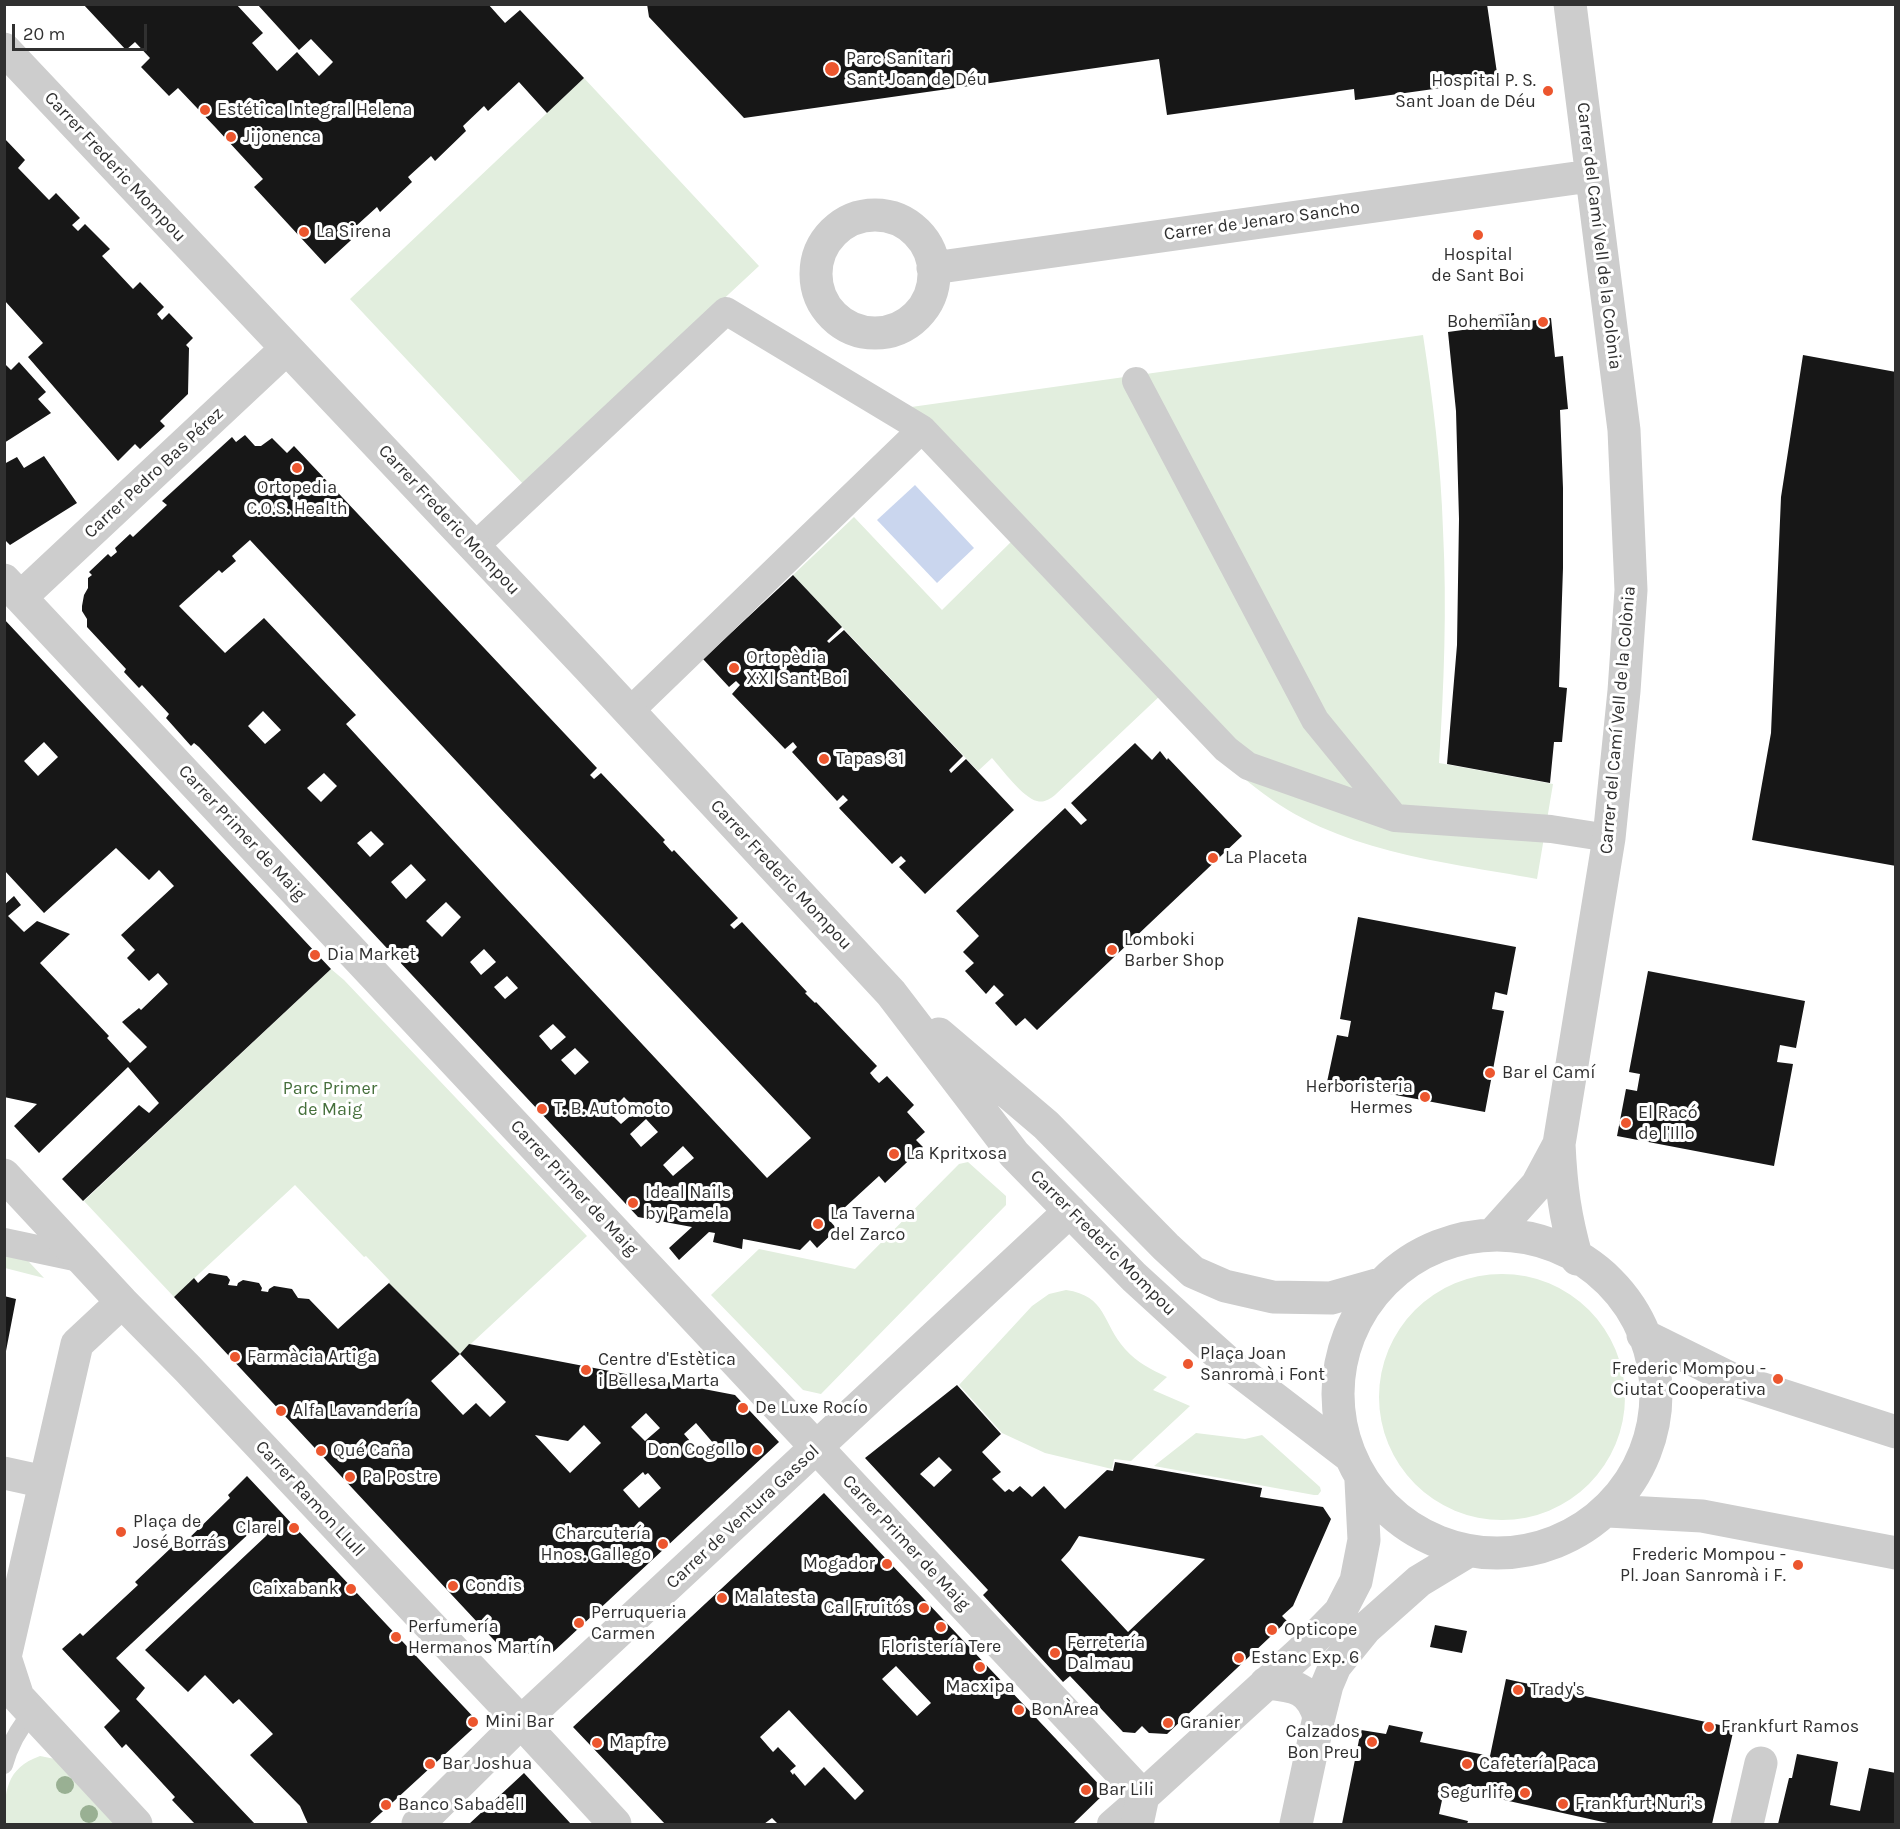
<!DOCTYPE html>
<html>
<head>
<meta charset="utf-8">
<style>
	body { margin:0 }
	#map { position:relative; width:1900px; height:1829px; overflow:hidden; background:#fff; font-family:Karla,sans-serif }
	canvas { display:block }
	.frame { position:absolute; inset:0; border:6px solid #303030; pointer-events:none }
	.scale { position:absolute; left:12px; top:24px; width:135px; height:27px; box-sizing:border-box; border:3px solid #303030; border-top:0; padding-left:8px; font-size:18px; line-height:21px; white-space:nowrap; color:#303030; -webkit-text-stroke:4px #fff; paint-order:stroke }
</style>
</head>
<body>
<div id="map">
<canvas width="1900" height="1829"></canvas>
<div class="frame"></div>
<div class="scale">20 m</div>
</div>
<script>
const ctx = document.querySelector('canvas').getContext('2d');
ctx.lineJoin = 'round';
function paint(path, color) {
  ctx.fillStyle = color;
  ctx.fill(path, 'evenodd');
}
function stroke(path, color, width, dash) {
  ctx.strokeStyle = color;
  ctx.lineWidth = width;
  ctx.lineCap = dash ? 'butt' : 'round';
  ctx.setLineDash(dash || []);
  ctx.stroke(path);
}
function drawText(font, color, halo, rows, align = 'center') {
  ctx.font = font + ' Karla,sans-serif';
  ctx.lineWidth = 6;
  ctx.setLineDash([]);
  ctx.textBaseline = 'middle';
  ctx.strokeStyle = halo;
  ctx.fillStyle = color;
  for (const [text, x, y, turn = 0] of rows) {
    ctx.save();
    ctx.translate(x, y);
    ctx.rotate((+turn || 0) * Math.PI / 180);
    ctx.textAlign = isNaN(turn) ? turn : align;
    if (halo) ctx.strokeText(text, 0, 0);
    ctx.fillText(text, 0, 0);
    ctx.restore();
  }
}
paint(new Path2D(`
	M584 78 759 266 524 485 350 299Z
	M1423 335C1433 400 1441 465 1443 530 1447 608 1444 685 1439 763L1553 784 1537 879C1440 861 1336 852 1256 788 1222 762 1193 724 1163 693L1055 795C1050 799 1044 803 1037 801 1023 798 1002 769 992 758L978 771 793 575 854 517 942 610 1016 537 897 409Z
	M331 969 344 980 587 1236 460 1354 389 1283 390 1281 366 1256 364 1257 295 1185 174 1297 84 1201Z
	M968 1162 1006 1196V1205L821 1394 803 1390 711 1295 759 1249 855 1269 959 1164Z
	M5 1247 17 1249 44 1278 5 1268Z
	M1379 1397a123 123 0 1 1 246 0a123 123 0 1 1-246 0Z
	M1066 1290C1107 1296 1102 1323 1125 1349 1138 1363 1150 1369 1167 1377L1153 1390 1190 1406 1131 1461 1114 1459 1112 1469 1045 1453 1002 1433 959 1385 1032 1306 1049 1294Z
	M1196 1433 1245 1439 1262 1435 1320 1487 1321 1491 1318 1495H1314L1154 1466Z
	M40 1756 55 1759 117 1824H5C4 1792 6 1768 40 1756Z`), '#e2eede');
paint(new Path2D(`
	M915 485 974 548 937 583 877 520Z`), '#cad6ee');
paint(new Path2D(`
	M83 4H236L263 33 252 43 277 71 297 52 319 76 333 62 311 39 299 50 257 4H488L505 23 520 10 584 78 547 113 519 82 488 111 484 106 463 126 466 131 435 161 431 156 408 177 412 182 380 212 377 207 356 226 361 231 325 264 254 187 263 179 216 128 178 88 169 96 141 67 150 58 135 42 126 50Z
	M647 4H1487L1498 80 1355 100 1354 89 1167 115 1159 59 744 118 649 17Z
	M5 139 25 160 18 168 49 200 56 193 80 218 72 225 78 231 85 224 110 249 102 256 133 289 140 282 164 307 157 314 162 320 169 313 193 338 186 345 189 348 188 394 160 421 165 426 140 449 135 444 118 461 28 357 43 343 5 301Z
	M1514 313 1515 323 1551 318 1555 357 1563 356 1568 409 1560 410 1563 488V568L1559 687 1567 688 1562 742H1554L1550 783 1447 764 1457 645 1459 519 1456 411 1448 332 1499 325 1498 315Z
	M1803 355 1896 372V866L1752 840 1771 733 1781 497Z
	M19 362 46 392 38 399 51 413 4 443V363L11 370Z
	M245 435 255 446H261L272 438 287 453 294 446 597 768 590 775 594 779 601 773 665 840 663 842 672 852 674 850 738 918 730 925 734 929 742 922 807 992 805 993 815 1003 816 1002 877 1066 870 1073 874 1078 879 1083 887 1076 914 1105 907 1112 925 1132 916 1140 923 1147 885 1183 879 1176 830 1221 837 1229 817 1248 810 1240 800 1250 743 1239 742 1249 713 1242 715 1233 709 1232 679 1260 669 1248 692 1227 638 1217 199 747 194 743 191 746 166 718 169 714 142 685 139 688 124 672 126 669 87 627V619L82 611V606L84 595 88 588V578L92 575 89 572 108 554 111 557 117 552 115 548 130 534 133 537 167 505 162 501 232 437 236 442ZM250 540 500 808 811 1138 767 1178 505 897 346 724 356 715 264 618 225 653 179 606 219 570 222 573 236 561 232 556ZM263 711 281 730 265 744 248 726ZM324 773 337 786 321 802 307 788ZM371 831 384 844 370 857 357 843ZM411 864 426 880 406 899 391 882ZM446 902 461 917 442 937 426 921ZM484 949 496 962 481 975 470 962ZM507 976 518 988 505 999 494 987ZM553 1024 566 1037 551 1050 539 1036ZM575 1048 589 1062 575 1075 561 1060ZM624 1097 637 1110 621 1124 609 1112ZM646 1119 658 1132 641 1147 630 1134ZM683 1146 694 1158 673 1176 663 1165Z
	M44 456 77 503 10 545 4 539V464L17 457 24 468Z
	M793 575 842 627 827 641 829 643 844 630 963 756 949 770 951 773 966 759 1014 810 925 894 899 867 906 861 901 856 892 864 839 808 848 800 843 795 837 801 792 752 797 747 793 742 785 749 732 694 740 685 736 681 729 687 703 659Z
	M4 619 331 969 83 1201 62 1179 139 1105 149 1113 159 1103 128 1067 39 1153 14 1126 37 1104 4 1097V905L14 896 21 905 8 916 24 932 37 921 70 934 40 963 109 1036 107 1038 130 1063 147 1047 122 1022 139 1008 141 1010 168 984 158 973 149 981 127 958 135 950 121 935 174 886 159 870 149 880 116 848 44 913 4 870ZM44 742 58 757 38 776 24 761Z
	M1135 743 1152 760 1160 751 1167 760 1168 758 1242 836 1037 1030 1025 1018 1016 1026 995 1003 1004 995 994 985 986 994 965 971 974 963 963 952 979 936 956 911 1065 808 1081 825 1087 820 1071 803Z
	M1358 917 1516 947 1507 995 1495 992 1492 1009 1504 1011 1485 1112 1327 1082 1337 1035 1348 1037 1351 1021 1340 1019Z
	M1648 971 1805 1001 1796 1048 1780 1045 1777 1062 1793 1064 1774 1166 1617 1136 1626 1089 1637 1091 1640 1074 1629 1072Z
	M209 1273 227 1276 230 1280 228 1285 237 1286 238 1283 243 1280 259 1283 262 1288 261 1291 268 1292 269 1289 274 1286 292 1289 298 1298 309 1299 338 1329 389 1283 460 1354 431 1381 463 1415 476 1403 490 1417 506 1402 460 1354 469 1344 735 1395 779 1442 551 1654 506 1653 174 1297 194 1278 198 1283ZM646 1413 660 1428 645 1441 631 1427ZM696 1423 714 1444 702 1455 684 1434ZM584 1425 601 1443 570 1473 535 1435 568 1441ZM643 1472 645 1475 648 1473 661 1488 639 1508 623 1490Z
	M4 1296 16 1299 6 1351H4Z
	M957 1385 1001 1434 982 1452 1001 1472 992 1479 1005 1492 1009 1489 1013 1492 1020 1486 1032 1497 1044 1486 1065 1509 1107 1470 1113 1471 1115 1462 1262 1488 1260 1497 1323 1507 1331 1519 1293 1606 1282 1616 1287 1621 1167 1734 1149 1733 1142 1726 1135 1733 1123 1732 1070 1676 1063 1682 983 1595 988 1590 865 1458ZM939 1457 952 1470 934 1487 920 1474ZM1079 1536 1205 1559 1128 1632 1061 1560 1070 1550Z
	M247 1476 479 1723 369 1824H308L300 1806 250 1755 273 1734 239 1699 233 1704 205 1675 188 1692 145 1650 266 1536 257 1526 116 1658 145 1688 136 1699 255 1824H195L172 1800 175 1797 126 1744 122 1748 104 1727 120 1711 62 1649 80 1633 83 1636 138 1585 135 1582 173 1546 177 1550 230 1498 228 1495Z
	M824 1493 1106 1792 1073 1824H778L772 1818 764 1824H665L573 1727ZM896 1666 931 1703 917 1716 882 1679ZM789 1710 864 1791 855 1800 824 1767 805 1786 794 1773 793 1775 790 1771 796 1766 778 1747 773 1752 760 1737Z
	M1435 1625 1467 1631 1462 1653 1430 1647Z
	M1506 1679 1734 1728 1712 1824H1612L1455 1789 1454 1793 1444 1791 1439 1814 1468 1821 1467 1824H1342L1361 1730 1386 1734 1389 1725 1423 1732 1420 1742 1490 1756Z
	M1797 1754 1838 1762 1830 1805 1860 1811 1869 1768 1896 1773V1824H1778L1789 1778H1792Z
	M524 1773 571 1824H469Z`), '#171717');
stroke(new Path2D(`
	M4 1765C9 1746 19 1728 32 1713`), '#cdcdcd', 18);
stroke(new Path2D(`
	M1136 381 1315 720 1395 818
	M474 547 726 311 922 429
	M629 712 922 429 1226 749 1248 766 1395 818 1551 829 1609 838
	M4 1242 84 1259
	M1111 1824 1143 1796`), '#cdcdcd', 28);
stroke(new Path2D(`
	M4 49 588 667 891 993 1014 1154 1134 1277 1204 1341 1231 1365 1351 1457
	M816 274a59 59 0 1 1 118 0a59 59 0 1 1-118 0Z
	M933 268 1590 176
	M4 580 1143 1796
	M21 597 286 349
	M939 1034 1046 1125 1166 1247 1193 1272 1225 1286 1273 1297 1331 1298 1377 1285
	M1559 1144C1561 1187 1565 1217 1577 1259
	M4 1175 122 1302 188 1369 521 1722 615 1824
	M1494 1233 1537 1185 1559 1144 1609 838 1624 691 1631 590 1624 430 1570 4
	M1338 1394a159 159 0 1 1 318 0a159 159 0 1 1-318 0Z
	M122 1302 77 1344 5 1657 18 1697 136 1824
	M1643 1335 1732 1379 1896 1432
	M4 1473 45 1482
	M1608 1511 1702 1516 1896 1553
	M1266 1683C1294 1686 1310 1687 1319 1717
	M1143 1796 1300 1653 1340 1612 1356 1581 1364 1540 1361 1481
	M418 1824 521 1722 1070 1211
	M1137 1824 1143 1796
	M1296 1824 1319 1717 1327 1685 1335 1666 1365 1629 1419 1581 1467 1552
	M1747 1824 1761 1763`), '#cdcdcd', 33);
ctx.fillStyle = '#99b093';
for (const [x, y] of [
	[65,1785],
	[89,1814]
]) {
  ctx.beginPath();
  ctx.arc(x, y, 9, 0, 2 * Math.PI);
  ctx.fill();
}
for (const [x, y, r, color] of [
	[832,69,8,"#ec562e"],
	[1548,91,6,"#ec562e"],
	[205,110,6,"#ec562e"],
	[231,137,6,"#ec562e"],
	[304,232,6,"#ec562e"],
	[1478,235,6,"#ec562e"],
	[1543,322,6,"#ec562e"],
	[297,468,6,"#ec562e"],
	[734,668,6,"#ec562e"],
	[824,759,6,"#ec562e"],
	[1213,858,6,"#ec562e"],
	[1112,950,6,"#ec562e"],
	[315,955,6,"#ec562e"],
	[1490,1073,6,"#ec562e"],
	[1425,1097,6,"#ec562e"],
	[542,1109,6,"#ec562e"],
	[1626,1123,6,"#ec562e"],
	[894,1154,6,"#ec562e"],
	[633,1203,6,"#ec562e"],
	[818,1224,6,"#ec562e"],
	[235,1357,6,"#ec562e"],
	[1188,1364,6,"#ec562e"],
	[586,1370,6,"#ec562e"],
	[1778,1379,6,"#ec562e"],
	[743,1408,6,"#ec562e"],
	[281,1411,6,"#ec562e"],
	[757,1450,6,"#ec562e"],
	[321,1451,6,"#ec562e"],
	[350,1477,6,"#ec562e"],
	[294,1528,6,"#ec562e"],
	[121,1532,6,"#ec562e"],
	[663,1544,6,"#ec562e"],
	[887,1564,6,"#ec562e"],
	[1798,1565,6,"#ec562e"],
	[453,1586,6,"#ec562e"],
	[351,1589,6,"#ec562e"],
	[722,1598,6,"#ec562e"],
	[924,1608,6,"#ec562e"],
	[579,1623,6,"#ec562e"],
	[941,1627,6,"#ec562e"],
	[1272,1630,6,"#ec562e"],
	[396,1637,6,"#ec562e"],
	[1055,1653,6,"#ec562e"],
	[1239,1658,6,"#ec562e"],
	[980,1667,6,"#ec562e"],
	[1518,1690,6,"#ec562e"],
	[1019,1710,6,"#ec562e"],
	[473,1722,6,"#ec562e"],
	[1168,1723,6,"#ec562e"],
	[1709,1727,6,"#ec562e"],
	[1372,1742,6,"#ec562e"],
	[597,1743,6,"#ec562e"],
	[430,1764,6,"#ec562e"],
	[1467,1764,6,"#ec562e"],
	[1086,1790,6,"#ec562e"],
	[1525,1793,6,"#ec562e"],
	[1563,1804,6,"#ec562e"],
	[386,1805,6,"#ec562e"]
]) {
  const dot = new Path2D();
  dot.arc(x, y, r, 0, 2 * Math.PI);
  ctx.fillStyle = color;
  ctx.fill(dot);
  stroke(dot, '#fff', 2);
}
drawText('18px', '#303030', '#fff', [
	["Parc Sanitari",846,59],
	["Sant Joan de Déu",846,80],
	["Hospital P. S.",1536,81,"right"],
	["Sant Joan de Déu",1536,102,"right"],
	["Estética Integral Helena",217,110],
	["Jijonenca",243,137],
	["La Sirena",316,232],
	["Hospital",1478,255,"center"],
	["de Sant Boi",1478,276,"center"],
	["Bohemian",1531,322,"right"],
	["Ortopedia",297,488,"center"],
	["C.O.S. Health",297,509,"center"],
	["Ortopèdia",746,658],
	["XXI Sant Boi",746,679],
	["Tapas 31",836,759],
	["La Placeta",1225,858],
	["Lomboki",1124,940],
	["Barber Shop",1124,961],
	["Dia Market",327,955],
	["Bar el Camí",1502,1073],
	["Herboristeria",1413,1087,"right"],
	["Hermes",1413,1108,"right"],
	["T. B. Automoto",554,1109],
	["El Racó",1638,1113],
	["de l'Illo",1638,1134],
	["La Kpritxosa",906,1154],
	["Ideal Nails",645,1193],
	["by Pamela",645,1214],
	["La Taverna",830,1214],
	["del Zarco",830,1235],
	["Plaça Joan",1200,1354],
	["Sanromà i Font",1200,1375],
	["Farmàcia Artiga",247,1357],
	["Centre d'Estètica",598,1360],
	["i Bellesa Marta",598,1381],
	["Frederic Mompou -",1766,1369,"right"],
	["Ciutat Cooperativa",1766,1390,"right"],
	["De Luxe Rocío",755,1408],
	["Alfa Lavandería",293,1411],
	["Don Cogollo",745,1450,"right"],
	["Qué Caña",333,1451],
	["Pa Postre",362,1477],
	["Plaça de",133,1522],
	["José Borrás",133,1543],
	["Clarel",282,1528,"right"],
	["Charcutería",651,1534,"right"],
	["Hnos. Gallego",651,1555,"right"],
	["Frederic Mompou -",1786,1555,"right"],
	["Pl. Joan Sanromà i F.",1786,1576,"right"],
	["Mogador",875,1564,"right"],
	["Condis",465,1586],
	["Caixabank",339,1589,"right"],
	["Malatesta",734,1598],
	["Cal Fruitós",912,1608,"right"],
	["Perruqueria",591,1613],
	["Carmen",591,1634],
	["Perfumería",408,1627],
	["Hermanos Martín",408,1648],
	["Opticope",1284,1630],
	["Ferretería",1067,1643],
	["Dalmau",1067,1664],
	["Floristería Tere",941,1647,"center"],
	["Estanc Exp. 6",1251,1658],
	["Macxipa",980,1687,"center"],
	["Trady's",1530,1690],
	["BonÀrea",1031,1710],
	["Mini Bar",485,1722],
	["Granier",1180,1723],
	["Frankfurt Ramos",1721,1727],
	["Calzados",1360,1732,"right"],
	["Bon Preu",1360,1753,"right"],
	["Mapfre",609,1743],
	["Bar Joshua",442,1764],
	["Cafetería Paca",1479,1764],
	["Bar Lili",1098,1790],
	["Segurlife",1513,1793,"right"],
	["Frankfurt Nuri's",1575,1804],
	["Banco Sabadell",398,1805]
], 'left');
drawText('18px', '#303030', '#fff', [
	["Carrer Frederic Mompou",115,167,47],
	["Carrer de Jenaro Sancho",1262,221,-8],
	["Carrer del Camí Vell de la Colònia",1599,236,83],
	["Carrer Pedro Bas Pérez",154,473,-43],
	["Carrer Frederic Mompou",449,520,47],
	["Carrer del Camí Vell de la Colònia",1618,720,-85],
	["Carrer Primer de Maig",242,833,47],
	["Carrer Frederic Mompou",781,875,47],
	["Carrer Primer de Maig",574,1188,47],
	["Carrer Frederic Mompou",1103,1243,45],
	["Carrer Ramon Llull",310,1499,47],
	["Carrer de Ventura Gassol",743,1517,-43],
	["Carrer Primer de Maig",906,1543,47]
]);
drawText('18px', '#456f3b', '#fff', [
	["Parc Primer",330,1089],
	["de Maig",330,1110]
]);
</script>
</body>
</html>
